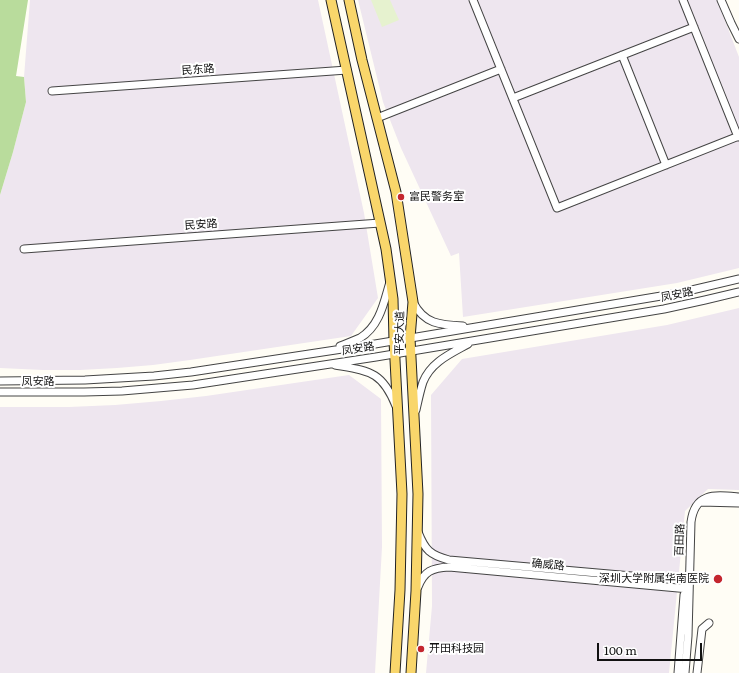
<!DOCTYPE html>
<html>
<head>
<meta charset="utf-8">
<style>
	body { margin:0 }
	#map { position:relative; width:739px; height:673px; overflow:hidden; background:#fffdf5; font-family:Literata,serif }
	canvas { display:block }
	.scale { position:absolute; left:597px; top:643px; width:105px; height:18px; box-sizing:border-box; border:2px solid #111; border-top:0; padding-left:5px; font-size:12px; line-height:14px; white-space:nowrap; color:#111; -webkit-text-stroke:3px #fff; paint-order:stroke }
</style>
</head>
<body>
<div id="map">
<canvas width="739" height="673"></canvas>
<div class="scale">100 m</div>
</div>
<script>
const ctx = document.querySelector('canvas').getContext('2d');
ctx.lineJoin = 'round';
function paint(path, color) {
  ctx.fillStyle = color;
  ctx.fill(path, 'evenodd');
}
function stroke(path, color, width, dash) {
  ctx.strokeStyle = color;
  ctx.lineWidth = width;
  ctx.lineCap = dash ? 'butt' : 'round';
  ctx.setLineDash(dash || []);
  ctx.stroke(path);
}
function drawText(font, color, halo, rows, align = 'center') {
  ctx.font = font + ' Literata,"Noto Sans SC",serif';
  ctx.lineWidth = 4;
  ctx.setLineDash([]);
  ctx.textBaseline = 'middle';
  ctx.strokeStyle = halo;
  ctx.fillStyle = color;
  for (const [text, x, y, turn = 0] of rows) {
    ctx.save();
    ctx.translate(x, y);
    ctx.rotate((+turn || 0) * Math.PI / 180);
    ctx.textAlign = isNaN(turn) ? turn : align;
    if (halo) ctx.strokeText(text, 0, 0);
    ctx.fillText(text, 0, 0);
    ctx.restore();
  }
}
paint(new Path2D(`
	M30 0H318L364 213 378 298 351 336 190 360 153 365 117 368 80 370H43L0 368V195L13 152 26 102 24 77Z
	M358 0H717L739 57V268L677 283 463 317 459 253 451 256 401 148 383 102Z
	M739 308V490L708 489 685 511 669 673H426L432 606 431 395 462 359 667 325Z
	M349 375 381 399 382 547 375 673H0V407H69L115 405 161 401 206 396Z`), '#eee6ef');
paint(new Path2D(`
	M0 0H28L16 76 24 77 26 102 13 152 0 195Z`), '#b9dc9c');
paint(new Path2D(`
	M371 0H390L399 20 382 27Z`), '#e6f2cf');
const minor = new Path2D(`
	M473 0 557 208 739 136
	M683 0 738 137
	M721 0 731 23 739 39
	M622 55 666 165
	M52 91 347 70
	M513 98 694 27
	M377 118 501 69
	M24 249 380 223
	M413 302C424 324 440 325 463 326
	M340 346C346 344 353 341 360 338 380 326 384 302 390 282
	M335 365C369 371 382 371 396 406
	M0 381 85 380 154 376 191 372 375 344 679 293 739 279
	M0 392H84L122 391 193 385 376 357 664 309 705 300 739 292
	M416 410C418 401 420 391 423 382 431 362 450 354 468 344
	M701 502 739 503
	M418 532C425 550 430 555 449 560L689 581
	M418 587C424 571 432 568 449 567L689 589
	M678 673 684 595 688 585
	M685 673 688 636 691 522C695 492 715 495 739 497
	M697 673 702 629 709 623`);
const major = new Path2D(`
	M331 0 386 249 393 299 394 341 402 494 400 590 395 673
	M349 0 362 60 396 192 413 302 410 338 418 494 416 591 411 673`);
stroke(minor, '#444', 9);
stroke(major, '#222', 11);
stroke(minor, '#fff', 7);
stroke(major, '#f9d66b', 9);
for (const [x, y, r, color] of [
	[401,197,4,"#c4262e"],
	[718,579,5,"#c4262e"],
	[421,649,4,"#c4262e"]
]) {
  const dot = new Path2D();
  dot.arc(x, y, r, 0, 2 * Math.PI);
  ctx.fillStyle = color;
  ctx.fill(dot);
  stroke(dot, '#fff', 1.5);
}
drawText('11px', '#111', '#fff', [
	["民东路",198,70,-4],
	["民安路",201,225,-4],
	["凤安路",677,295,-11],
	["平安大道",400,333,-89],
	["凤安路",358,349,-9],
	["凤安路",38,382],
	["百田路",680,540,-88],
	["确威路",548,565,5]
]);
drawText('11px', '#111', '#fff', [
	["富民警务室",409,197],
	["深圳大学附属华南医院",709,579,"right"],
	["开田科技园",429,649]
], 'left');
</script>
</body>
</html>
